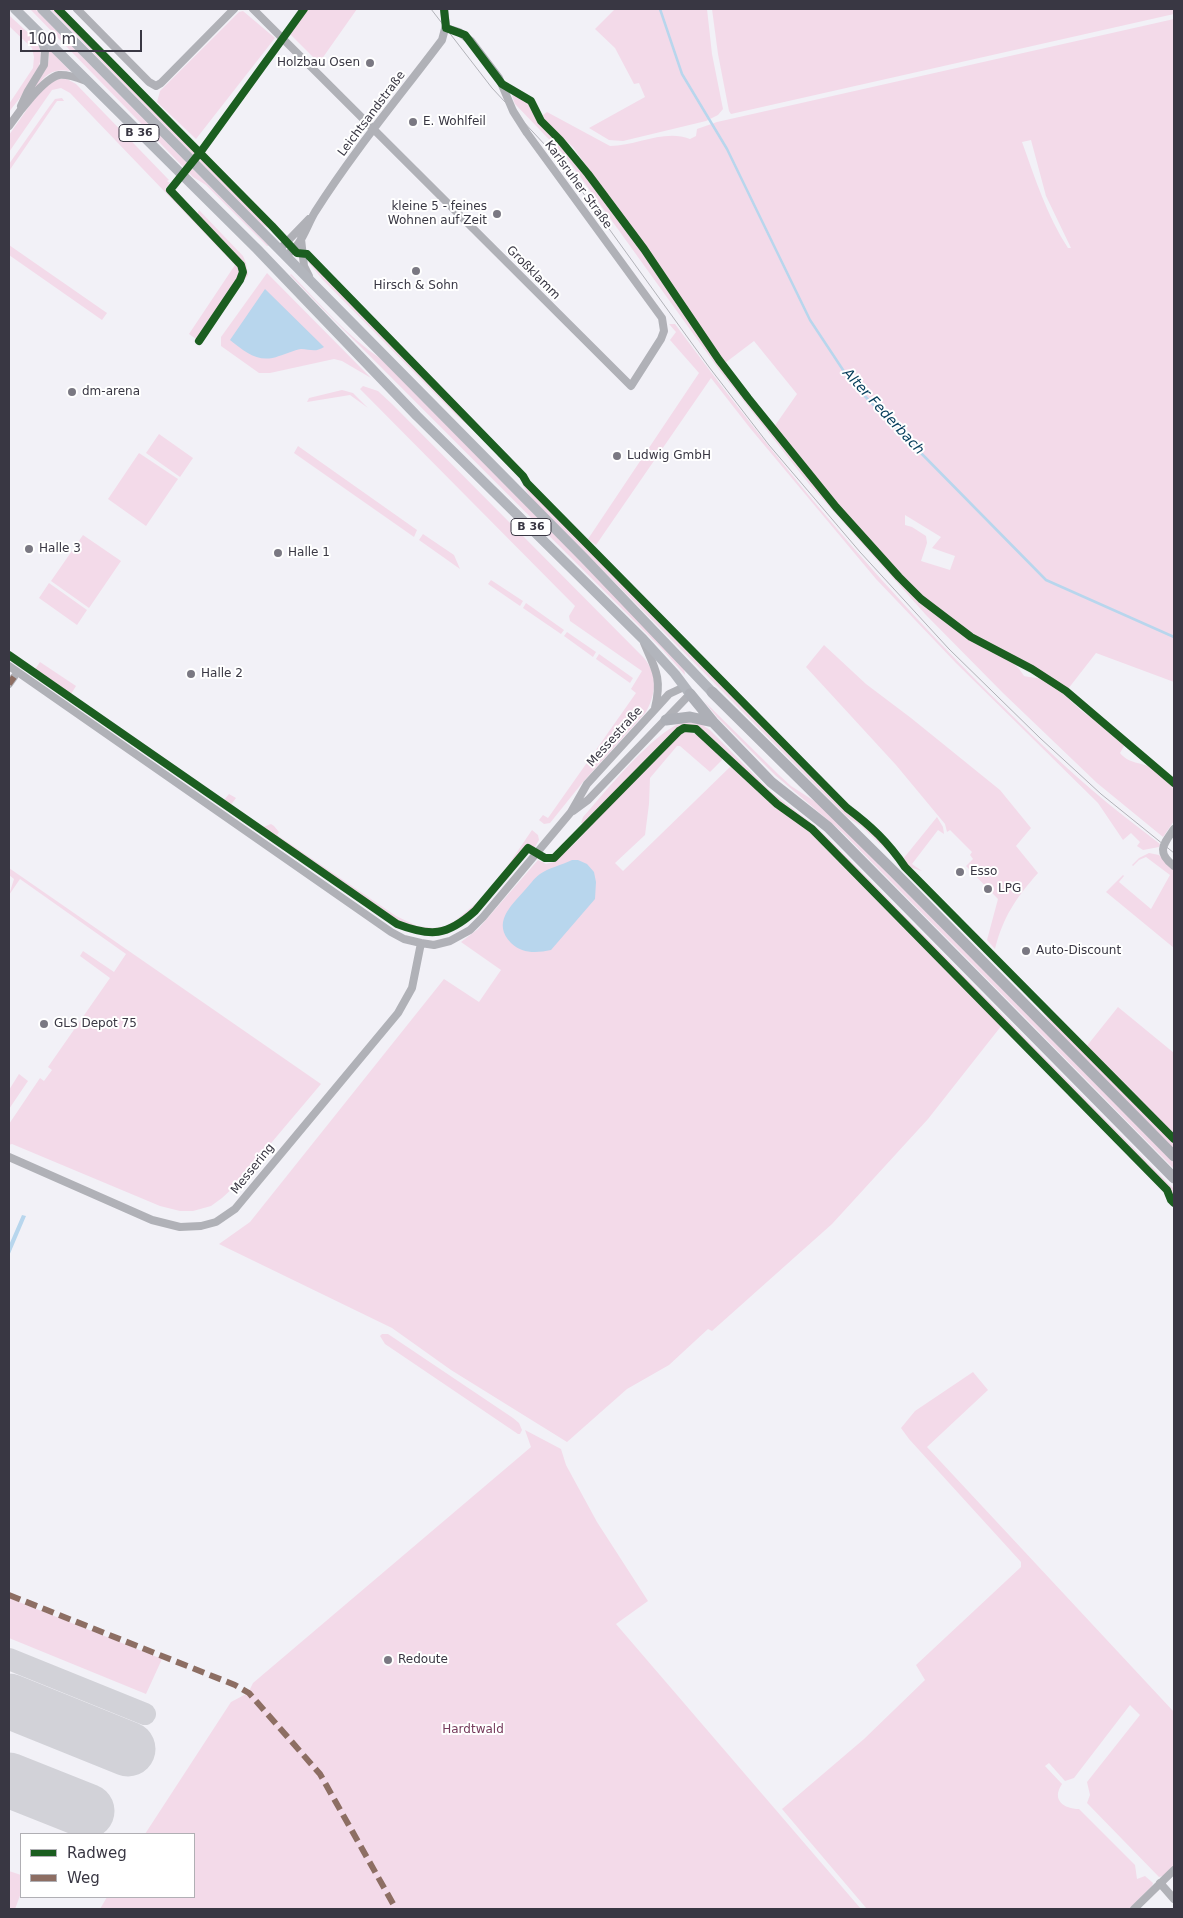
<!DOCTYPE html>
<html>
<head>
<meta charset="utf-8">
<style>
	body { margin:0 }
	#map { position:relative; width:1183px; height:1918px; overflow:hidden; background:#f2f1f7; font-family:"DejaVu Sans",sans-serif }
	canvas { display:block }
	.frame { position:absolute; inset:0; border:10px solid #393743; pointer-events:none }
	.legend { position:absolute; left:20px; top:1833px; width:175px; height:65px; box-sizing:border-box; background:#fff; border:1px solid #b0afb4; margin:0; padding:6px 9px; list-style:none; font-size:15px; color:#393743 }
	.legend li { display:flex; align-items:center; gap:10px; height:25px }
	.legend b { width:25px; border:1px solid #b0afb4 }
	.scale { position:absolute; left:20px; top:30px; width:122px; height:22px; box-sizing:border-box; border:2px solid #393743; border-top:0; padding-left:6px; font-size:15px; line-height:18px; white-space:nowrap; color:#393743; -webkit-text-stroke:4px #fff; paint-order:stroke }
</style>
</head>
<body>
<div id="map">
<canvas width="1183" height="1918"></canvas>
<div class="frame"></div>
<ul class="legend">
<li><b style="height:6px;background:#1b5e20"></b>Radweg</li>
<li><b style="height:6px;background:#8d6e63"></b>Weg</li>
</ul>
<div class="scale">100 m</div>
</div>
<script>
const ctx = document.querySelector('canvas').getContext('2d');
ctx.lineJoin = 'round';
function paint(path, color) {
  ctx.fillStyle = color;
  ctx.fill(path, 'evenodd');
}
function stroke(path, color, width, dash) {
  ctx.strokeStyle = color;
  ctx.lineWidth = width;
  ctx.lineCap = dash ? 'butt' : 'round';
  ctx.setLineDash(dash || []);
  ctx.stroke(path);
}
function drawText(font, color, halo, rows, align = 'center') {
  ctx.font = font + ' "DejaVu Sans",sans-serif';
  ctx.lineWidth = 4;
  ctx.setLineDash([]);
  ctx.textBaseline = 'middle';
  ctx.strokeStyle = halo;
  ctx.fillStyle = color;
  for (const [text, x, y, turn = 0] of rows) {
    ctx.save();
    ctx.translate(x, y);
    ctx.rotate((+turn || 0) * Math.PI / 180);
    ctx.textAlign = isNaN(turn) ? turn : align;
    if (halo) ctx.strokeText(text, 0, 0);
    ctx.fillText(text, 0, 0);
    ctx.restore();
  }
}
paint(new Path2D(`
	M30 9H35L269 246H267L206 185 193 177Z
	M50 9H56L205 160 272 230 262 225Z
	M308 9H357L319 63 290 34Z
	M615 9H707L712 54 723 109 718 115 706 121 623 141 609 140 589 128 645 97 639 83 634 84 615 48 595 29Z
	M712 9H1174V14L731 114 729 111 718 54Z
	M243 11 275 38 196 139 157 102 160 91 239 12Z
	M9 15C18 24 30 33 37 43 51 65 21 96 9 112V104L33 68 34 57 32 48 9 26Z
	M1174 19V682L1096 653 1068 689 1030 664 975 635 948 617 920 594 835 503 774 427 797 394 754 341 725 363 573 147 545 122 543 115 547 112 610 146C637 146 664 129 690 139L696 136 697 129 717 122ZM1031 140 1046 196 1071 248H1068C1047 216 1035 178 1022 142ZM905 515 941 537 932 548 955 556 950 570 921 561 927 543 926 536 912 527 905 525Z
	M48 48 70 71C48 67 42 80 30 96 36 76 53 72 48 48Z
	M59 79H67L76 84 169 180 167 181 170 183 165 189 239 268V276L196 339 189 334 235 265 70 93 61 88 52 90 9 152V135L42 88 52 82Z
	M514 94 527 101 531 110 540 121 585 173 654 266 722 369 812 481V483C860 537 905 594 966 635 985 648 1013 656 1024 676 1030 678 1038 677 1043 680 1062 688 1071 704 1086 714 1099 723 1119 731 1124 746L1120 753C1129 764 1141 762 1152 768 1160 772 1168 781 1174 786V821L1163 837 1097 783 1003 693 926 615 809 484 720 371 566 157 515 104 512 96Z
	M62 98 64 101H57L9 171V164L49 107 55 99Z
	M199 210 243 256 246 263 248 275 242 283 246 272 243 262 198 215V212Z
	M9 245 107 313 102 320 9 255Z
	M307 256 486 439V441L457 416 322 279 309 263Z
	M267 273 371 378 342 361 334 359 270 373H259L221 346V337Z
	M291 274C320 304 347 336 381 359L676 658 684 668 685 675 662 649 320 306 290 275Z
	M669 324H675C768 450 867 570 977 681 1015 718 1052 756 1092 790 1114 809 1137 826 1160 844L1159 847 1143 850 1137 846 1140 842 1131 833 1123 840 1098 803 956 663 876 579 750 428 711 378 596 545 588 539 699 373 670 340 676 332Z
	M363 386 378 391 392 404 644 658C658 675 656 694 646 712L583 782 550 823 544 824 539 820 543 815 548 818 636 693 631 689 642 671 570 621 569 616 575 606 360 389Z
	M342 390 353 393 368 408 350 395 307 402 309 398Z
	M159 434 193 458 180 477 146 453Z
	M298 446 417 530 414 537 294 453Z
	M139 453 178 479 146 526 108 499Z
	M524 482 844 807C865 825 887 841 902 865L861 826 847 817 818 788 561 528C548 514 529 500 522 483Z
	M423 534 454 555 460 569 419 540Z
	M83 535 121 561 89 608 51 581Z
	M491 580 523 601 520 606 488 584Z
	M49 583 87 610 77 625 39 598Z
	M526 603 564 630 561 634 523 608Z
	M567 632 596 652 593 657 564 636Z
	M824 645 866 684 911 718 1000 790 1031 828 1016 846 1038 873C1016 898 1003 917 995 949L987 940 998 899 966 866 973 859 970 855 972 852 950 830 947 832 945 824 896 765 806 667Z
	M599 654 633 678 630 683 596 659Z
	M40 662 76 686 71 694 224 800 229 794 236 798 230 806 34 671Z
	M704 701 778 774 791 786 819 804 1174 1163V1169L842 832 775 775 717 717Z
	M682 722 701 724 710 730 770 791 814 825 832 842 1174 1189V1199L1167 1187 841 856 812 828 782 806 757 784 701 731C693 726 686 724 678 728L586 823H581L583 817C607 790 651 735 682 722Z
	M682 732C699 730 710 746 722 757V760L710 772 680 746H677L650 778 649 804 645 835 615 863 623 871 731 766 777 808 812 833 1002 1025 928 1119 832 1224 712 1331 708 1329 669 1365 627 1389 567 1442 451 1370 392 1328 219 1244 250 1222 444 979 479 1002 501 970 461 942 478 929 538 860 546 864 554 862 575 843 667 745Z
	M937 817 943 827 944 834 938 830 912 864 922 871 909 867 903 859Z
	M271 824 274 826 279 832 277 835 396 916 417 926 434 928 445 926 455 921 481 899 498 880 532 830 538 835 539 840 535 847H528L471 913 447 929 429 932 415 929 389 917 261 828Z
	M1149 853 1159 855 1174 870V948L1106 892 1123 875 1124 876 1119 882 1151 909 1170 875 1146 857 1139 860 1133 866 1132 865 1139 858Z
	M9 868 321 1084 234 1187 222 1198 211 1206 193 1211H180L160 1206 12 1144 9 1145V1124L40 1078 44 1081 52 1070 48 1067 110 978 80 956 83 951 114 972 126 954 20 879 9 895 14 879 9 875Z
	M1024 988 1174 1141V1149L1054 1027Z
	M1118 1007 1174 1053V1137L1086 1047Z
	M19 1074 28 1081 9 1109V1090Z
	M382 1334H388L513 1418 519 1423 522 1430 520 1434H518L385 1344 380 1336Z
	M973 1372 988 1390 927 1447 1174 1712V1865L1163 1876 1159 1877 1087 1803 1090 1795 1087 1782 1140 1715 1130 1705 1074 1778 1065 1781 1049 1763 1045 1766 1062 1784C1051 1800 1064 1809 1079 1809L1135 1865 1137 1879 1145 1876 1153 1883 1152 1886 1129 1909H867L782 1809 864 1739 925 1680 916 1665 1021 1567V1562L909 1439 901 1428 915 1411Z
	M525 1430 561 1449 566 1465 597 1522 648 1601 616 1624 861 1909H100L107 1897H194V1834H145L231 1702 248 1693 253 1683 531 1447Z
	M9 1598 162 1659 146 1694 9 1638Z
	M9 1871 21 1875V1893L15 1909H9Z`), '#f3dae9');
paint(new Path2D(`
	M265 289 324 347C315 353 310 349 301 349 294 350 286 354 279 356 259 364 245 352 230 340Z
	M572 860H578L587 864 594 872 596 882 595 899 551 950C537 953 522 954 511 943 492 923 510 907 524 891 529 886 534 878 540 874 548 868 562 865 572 860Z
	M22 1215 26 1216 9 1256V1245Z`), '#b8d6ed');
stroke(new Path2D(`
	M660 9 682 74 727 149 810 320 851 382 1046 580 1174 637`), '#b8d6ed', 2.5);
stroke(new Path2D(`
	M9 1659 145 1714`), '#d2d2d8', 22);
stroke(new Path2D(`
	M9 1701 128 1749
	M9 1780 87 1811`), '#d2d2d8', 55);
stroke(new Path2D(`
	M77 9 149 82 156 86 161 83 234 9
	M253 9 631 386 661 339 664 331 662 318 527 133 513 111 499 78 471 41 459 32 446 28
	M21 106 28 91 44 65 45 51 38 33
	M9 126C18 113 44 78 59 75 68 74 78 78 86 81
	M301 239 304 266 309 276
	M280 249 309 219
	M286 255C302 246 306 227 315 212 353 152 399 97 442 40L446 25 444 9
	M644 643C656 670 662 679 655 708
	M9 666 391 932 404 939 421 943 434 945 450 941 470 930 483 917 571 812 587 784 669 694 684 687
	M9 684 14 677
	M573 811 588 800 690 694
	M1174 829C1163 845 1156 852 1174 866
	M9 1157 152 1220 180 1227 201 1226 216 1222 235 1209 398 1013 412 988 421 943
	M1160 1883 1174 1899
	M1134 1909 1174 1870`), '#b0b1b7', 8);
stroke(new Path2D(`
	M15 9 257 249 417 416 643 639 675 674 690 694
	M42 9 585 559 712 692`), '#b2b5bc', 10);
stroke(new Path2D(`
	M712 692 894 872 1174 1156
	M690 694 713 722 771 782 828 827 1174 1178
	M666 720 690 717 713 722`), '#adafb6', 11);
stroke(new Path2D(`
	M431 9 492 88 560 161 709 367 769 445 860 552 949 649 1040 738 1101 794 1174 853`), '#b1b2b8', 1);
stroke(new Path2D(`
	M9 684 14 677
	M9 1595 235 1685 249 1693 320 1774 396 1909`), '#8d6e63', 6, [12, 6]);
stroke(new Path2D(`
	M58 9 272 226 297 253 307 254 523 476 527 483 847 808C871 826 888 842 905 867L1174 1139
	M444 9 446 28 465 35 502 84 531 101 541 121 560 140 588 174 644 249 719 360 748 398 836 507 899 577 921 599 971 637 1032 669 1066 691 1174 783
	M199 341 240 280 243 272 241 265 170 190 202 150 304 9
	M9 655 397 924C431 937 447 936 475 911L528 848 545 858H554L679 731 684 728 696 729 777 804 812 829 1167 1190 1171 1200 1174 1203`), '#1b5e20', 8);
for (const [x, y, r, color] of [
	[370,63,5,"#7a7882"],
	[413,122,5,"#7a7882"],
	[497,214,5,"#7a7882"],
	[416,271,5,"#7a7882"],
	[72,392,5,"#7a7882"],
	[617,456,5,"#7a7882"],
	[29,549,5,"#7a7882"],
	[278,553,5,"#7a7882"],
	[191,674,5,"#7a7882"],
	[960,872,5,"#7a7882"],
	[988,889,5,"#7a7882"],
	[1026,951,5,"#7a7882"],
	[44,1024,5,"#7a7882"],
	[388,1660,5,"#7a7882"]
]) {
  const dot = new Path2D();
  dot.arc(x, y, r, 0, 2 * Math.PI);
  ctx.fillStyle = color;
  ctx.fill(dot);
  stroke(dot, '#fff', 2);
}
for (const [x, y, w] of [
	[139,133,40],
	[531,527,40]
]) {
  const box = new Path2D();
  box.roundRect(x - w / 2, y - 8.5, w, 17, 4);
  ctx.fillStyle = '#fff';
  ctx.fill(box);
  stroke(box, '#393743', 1);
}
drawText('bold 11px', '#393743', null, [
	["B 36",139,133],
	["B 36",531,527]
]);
drawText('12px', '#393743', '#fff', [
	["Holzbau Osen",360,63,"right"],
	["E. Wohlfeil",423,122],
	["kleine 5 - feines",487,207,"right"],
	["Wohnen auf Zeit",487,221,"right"],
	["Hirsch & Sohn",416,286,"center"],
	["dm-arena",82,392],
	["Ludwig GmbH",627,456],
	["Halle 3",39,549],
	["Halle 1",288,553],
	["Halle 2",201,674],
	["Esso",970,872],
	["LPG",998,889],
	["Auto-Discount",1036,951],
	["GLS Depot 75",54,1024],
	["Redoute",398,1660]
], 'left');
drawText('12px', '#393743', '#fff', [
	["Leichtsandstraße",372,114,-53],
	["Karlsruher Straße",578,185,54],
	["Großklamm",533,273,45],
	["Messestraße",615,737,-48],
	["Messering",253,1169,-51]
]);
drawText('12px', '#753a5b', '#fff', [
	["Hardtwald",473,1730]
]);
drawText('italic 14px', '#043c5a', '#fff', [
	["Alter Federbach",883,412,47]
]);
</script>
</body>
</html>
